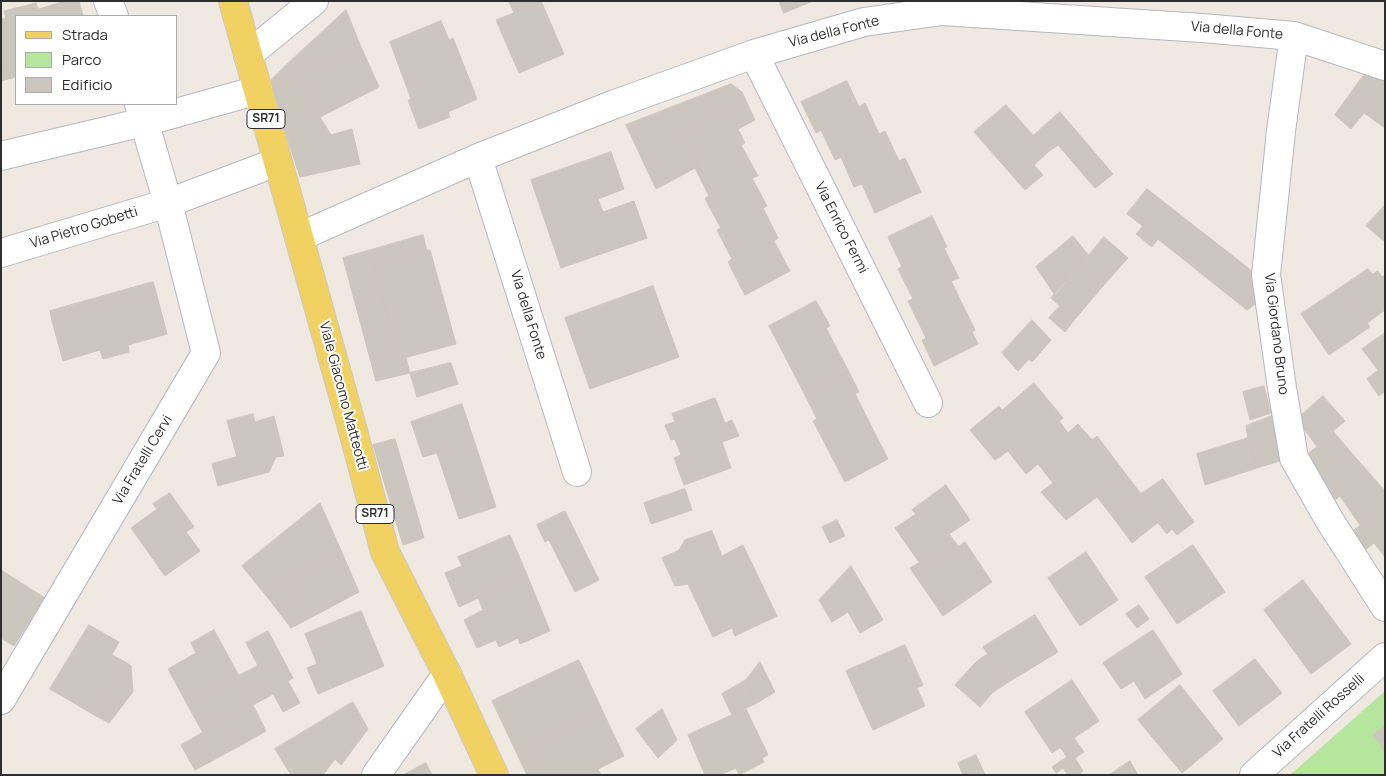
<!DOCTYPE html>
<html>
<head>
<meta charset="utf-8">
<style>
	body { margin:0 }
	#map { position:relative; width:1386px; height:776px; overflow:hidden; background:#efe9e1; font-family:Manrope,sans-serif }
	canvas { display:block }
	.frame { position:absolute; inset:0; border:2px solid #2e2e2e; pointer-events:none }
	.legend { position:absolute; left:15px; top:15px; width:162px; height:90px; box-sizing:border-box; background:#fff; border:1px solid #ababab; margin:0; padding:6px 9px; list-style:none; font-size:15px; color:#2e2e2e }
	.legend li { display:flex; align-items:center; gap:10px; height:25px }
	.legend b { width:25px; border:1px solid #ababab }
</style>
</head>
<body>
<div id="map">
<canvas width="1386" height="776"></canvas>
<div class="frame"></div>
<ul class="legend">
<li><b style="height:6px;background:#f2d163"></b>Strada</li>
<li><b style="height:14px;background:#b6e59e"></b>Parco</li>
<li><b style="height:14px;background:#cbc7bf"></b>Edificio</li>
</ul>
</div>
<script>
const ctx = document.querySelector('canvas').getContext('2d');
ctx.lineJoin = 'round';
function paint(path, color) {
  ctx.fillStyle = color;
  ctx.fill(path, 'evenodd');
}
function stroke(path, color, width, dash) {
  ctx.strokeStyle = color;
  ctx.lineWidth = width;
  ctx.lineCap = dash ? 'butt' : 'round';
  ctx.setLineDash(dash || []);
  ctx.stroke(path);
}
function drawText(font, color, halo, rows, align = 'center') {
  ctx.font = font + ' Manrope,sans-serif';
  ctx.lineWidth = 4;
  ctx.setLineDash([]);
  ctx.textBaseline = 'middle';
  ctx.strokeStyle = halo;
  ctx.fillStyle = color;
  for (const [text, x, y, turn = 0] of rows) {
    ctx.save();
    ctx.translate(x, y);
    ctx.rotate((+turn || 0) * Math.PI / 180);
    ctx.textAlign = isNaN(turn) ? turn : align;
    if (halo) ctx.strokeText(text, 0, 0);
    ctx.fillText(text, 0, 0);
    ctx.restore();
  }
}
paint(new Path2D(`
	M1385 691V775H1290Z`), '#b6e59e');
const building = new Path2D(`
	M65 1H79L83 16H16V65L1 69V19L6 18 4 11 36 3 38 9Z
	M509 1H541L564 54 519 73 496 20 514 13Z
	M779 1H813L784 13Z
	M346 10 361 47 301 75 294 58Z
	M441 21 449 40 453 38 477 99 448 112 450 117 419 129 408 100 411 99 390 42Z
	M361 47 379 87 320 117 301 75Z
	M294 58 301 75 271 89 269 82Z
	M16 65V77L1 81V69Z
	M1367 71 1385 80 1364 113 1351 129 1335 115Z
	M301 75 320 117 331 135 352 129 360 164 300 177 271 89Z
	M1385 80V128L1364 113Z
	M847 81 859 107 865 103 879 134 885 131 899 161 905 158 921 192 875 213 862 184 854 187 841 157 835 160 821 130 816 133 801 102Z
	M731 84 742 92 755 120 738 129 728 110 683 134 699 166 656 189 626 125Z
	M1006 105 1048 152 1034 165 1043 175 1025 190 974 132Z
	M728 110 745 143 741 145 758 176 752 178 767 206 763 208 778 238 774 241 790 271 745 295 728 262 732 259 717 230 721 228 705 199 709 196 695 168 699 166 683 134Z
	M1060 112 1113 174 1095 188 1058 145 1048 152 1033 136Z
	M611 152 624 189 598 199 603 212 634 201 647 238 561 268 531 180Z
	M1147 189 1252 271 1255 304 1247 310 1158 239 1152 247 1136 234 1143 226 1127 214Z
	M1385 205V242L1366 226Z
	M932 216 947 247 944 248 959 278 951 281 975 330 972 332 978 344 934 366 922 340 926 338 908 301 913 299 898 269 902 267 888 237Z
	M423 235 427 251 373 265 400 359 406 358 410 373 376 381 343 258Z
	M1073 236 1089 256 1055 295 1036 267Z
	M1104 237 1128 258 1103 286 1080 266Z
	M430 250 456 344 400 359 373 265Z
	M1080 266 1103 286 1075 319 1051 298Z
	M1368 269 1385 290V310L1367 323 1340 288Z
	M1378 271 1382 277 1385 275V290L1372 275Z
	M153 282 156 292 52 321 50 311Z
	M653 286 679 357 590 389 565 318Z
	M1340 288 1370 327 1329 355 1301 314Z
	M156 292 167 334 128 345 129 352 103 359 100 350 63 361 52 321Z
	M816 301 830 326 826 328 849 372 805 395 769 326Z
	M1060 306 1075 319 1065 332 1049 318Z
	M1032 320 1051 340 1032 362 1029 359 1018 371 1002 353Z
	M1385 333V391L1379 396 1367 379 1378 370 1362 349Z
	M451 363 458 384 417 397 410 373Z
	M849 372 859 392 855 394 888 459 845 482 813 421 817 419 805 395Z
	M1034 383 1063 418 1059 421 1068 433 1078 424 1092 440 1097 436 1125 473 1097 497 1066 520 1041 492 1053 483 1038 464 1026 474 1008 451 995 460 970 430 999 406 1002 410Z
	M1264 386 1271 413 1250 420 1243 392Z
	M1323 396 1345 421 1333 431 1349 450 1317 476 1303 457 1317 447 1297 419Z
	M715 398 725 423 732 420 739 436 722 442 731 468 684 485 674 458 681 455 675 439 671 440 665 425 675 422 672 414Z
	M462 404 496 507 459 519 437 453 423 457 411 422Z
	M253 414 255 422 274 416 284 456 276 457 269 472 243 479 227 421Z
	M1272 416 1283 460 1257 468 1248 438 1246 426Z
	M1248 438 1257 468 1205 485 1197 454Z
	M395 439 424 538 403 545 373 445Z
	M1349 450 1385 491V505L1360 525 1340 496 1330 504 1312 480Z
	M237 457 243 479 218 486 212 464Z
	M1125 473 1141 494 1112 516 1097 497Z
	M1163 479 1194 522 1177 535 1172 529 1167 534 1158 523 1161 520 1141 494Z
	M946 485 970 520 949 534 959 547 941 560 935 553 919 562 895 528 916 514 912 510Z
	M685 489 692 510 651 524 644 503Z
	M170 493 194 527 186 532 200 551 165 576 131 528 157 509 153 504Z
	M1141 494 1161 520 1132 543 1112 516Z
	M320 503 343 555 291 576 268 598 242 566Z
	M1385 505V534L1364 551 1351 533Z
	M565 511 599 580 575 592 549 540 545 542 537 525Z
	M837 520 845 536 830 543 822 527Z
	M712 531 722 556 743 545 777 616 735 636 732 628 713 637 688 584 675 586 662 558 679 550 685 540Z
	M1385 534V557L1374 543Z
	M510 535 527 575 459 607 445 573 462 566 458 557Z
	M965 542 992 582 943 616 910 568 935 553 941 560Z
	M1193 545 1225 592 1177 624 1145 577Z
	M1086 552 1118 600 1080 626 1048 578Z
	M343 555 359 592 310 618 291 576Z
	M851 566 883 620 860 633 848 612 832 622 819 600Z
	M1 570 45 598 14 646 1 638Z
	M527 575 550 631 520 644 518 638 499 647 496 640 477 648 464 620 483 610 478 598Z
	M291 576 310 618 291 628 268 598Z
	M1303 580 1351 644 1311 674 1264 610Z
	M1139 605 1149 619 1137 628 1126 614Z
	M361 611 384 666 318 694 307 668 317 664 305 634Z
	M1035 615 1058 652 1007 683 983 647Z
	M89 625 119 642 112 655 127 663 96 716 50 689Z
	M214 630 239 676 236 677 187 704 168 669 196 653 191 643Z
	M1153 630 1182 674 1145 699 1134 681 1121 689 1103 663Z
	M268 631 293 678 288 681 300 703 283 712 246 643Z
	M905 645 923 685 917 688 925 706 873 730 846 671Z
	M988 654 1007 683 993 692 980 707 955 685 976 662Z
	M1255 659 1282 693 1239 726 1213 691Z
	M579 660 603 712 526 749 538 775H527L492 701Z
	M760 662 775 692 755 704 746 680Z
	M127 663 131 666 133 692 109 723 96 716Z
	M258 666 273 694 253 705 236 677Z
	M236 677 253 705 203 733 187 704Z
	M746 680 755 704 732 715 722 694Z
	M1072 680 1099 721 1052 753 1025 712Z
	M1180 685 1223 739 1182 773 1138 720Z
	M353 702 368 729 341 765 335 759 323 775H291L275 749Z
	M253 705 266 731 236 748 222 722Z
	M662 709 677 740 658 758 636 729Z
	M746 709 768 755 762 758 764 762 739 775 736 768 719 775H705L688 735Z
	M603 712 624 756 598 769 601 775H538L526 749Z
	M222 722 236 748 206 764 197 748 186 754 181 745Z
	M1385 726V751L1373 735Z
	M1074 738 1084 752 1075 758 1083 771 1078 775H1068L1063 768 1056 773 1052 767 1067 757 1060 747Z
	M197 748 206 764 195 770 186 754Z
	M976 755 985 775H963L958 763Z
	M1130 761 1138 775H1109Z
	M426 763 432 775H403Z`);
paint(building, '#cbc7bf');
stroke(building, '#cbc5ba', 1);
const minor = new Path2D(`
	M108 1 114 16
	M1294 36 1281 131 1266 275 1282 388 1294 458 1330 521 1385 607
	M754 54 928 403
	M248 55 314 1
	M1 156 144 122 258 90
	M478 158 577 472
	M299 237 478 158 615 104 754 54 864 22 942 11 1202 28 1294 36 1385 66
	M1 253 168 203 277 162
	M1 700 206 353 168 203 139 104
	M376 775 447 674
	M1254 775 1385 657`);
const major = new Path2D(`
	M233 1 352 427 385 552 447 674 494 775`);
stroke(minor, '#b4b7c1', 30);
stroke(major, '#c9c9c9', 30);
stroke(minor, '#fff', 28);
stroke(major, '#f2d163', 28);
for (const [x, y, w] of [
	[266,119,38],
	[375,514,38]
]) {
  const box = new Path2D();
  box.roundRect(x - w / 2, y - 9.5, w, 19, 4);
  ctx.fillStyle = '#fff';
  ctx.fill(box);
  stroke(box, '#2e2e2e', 1);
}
drawText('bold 12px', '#2e2e2e', null, [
	["SR71",266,119],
	["SR71",375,514]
]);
drawText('14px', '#2e2e2e', '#fff', [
	["Via della Fonte",1237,31,5],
	["Via della Fonte",834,32,-14],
	["Via Pietro Gobetti",84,228,-17],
	["Via Enrico Fermi",841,228,63],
	["Via della Fonte",528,315,73],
	["Via Giordano Bruno",1276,334,83],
	["Viale Giacomo Matteotti",343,396,75],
	["Via Fratelli Cervi",143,460,-59],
	["Via Fratelli Rosselli",1319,716,-42]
]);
</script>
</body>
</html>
